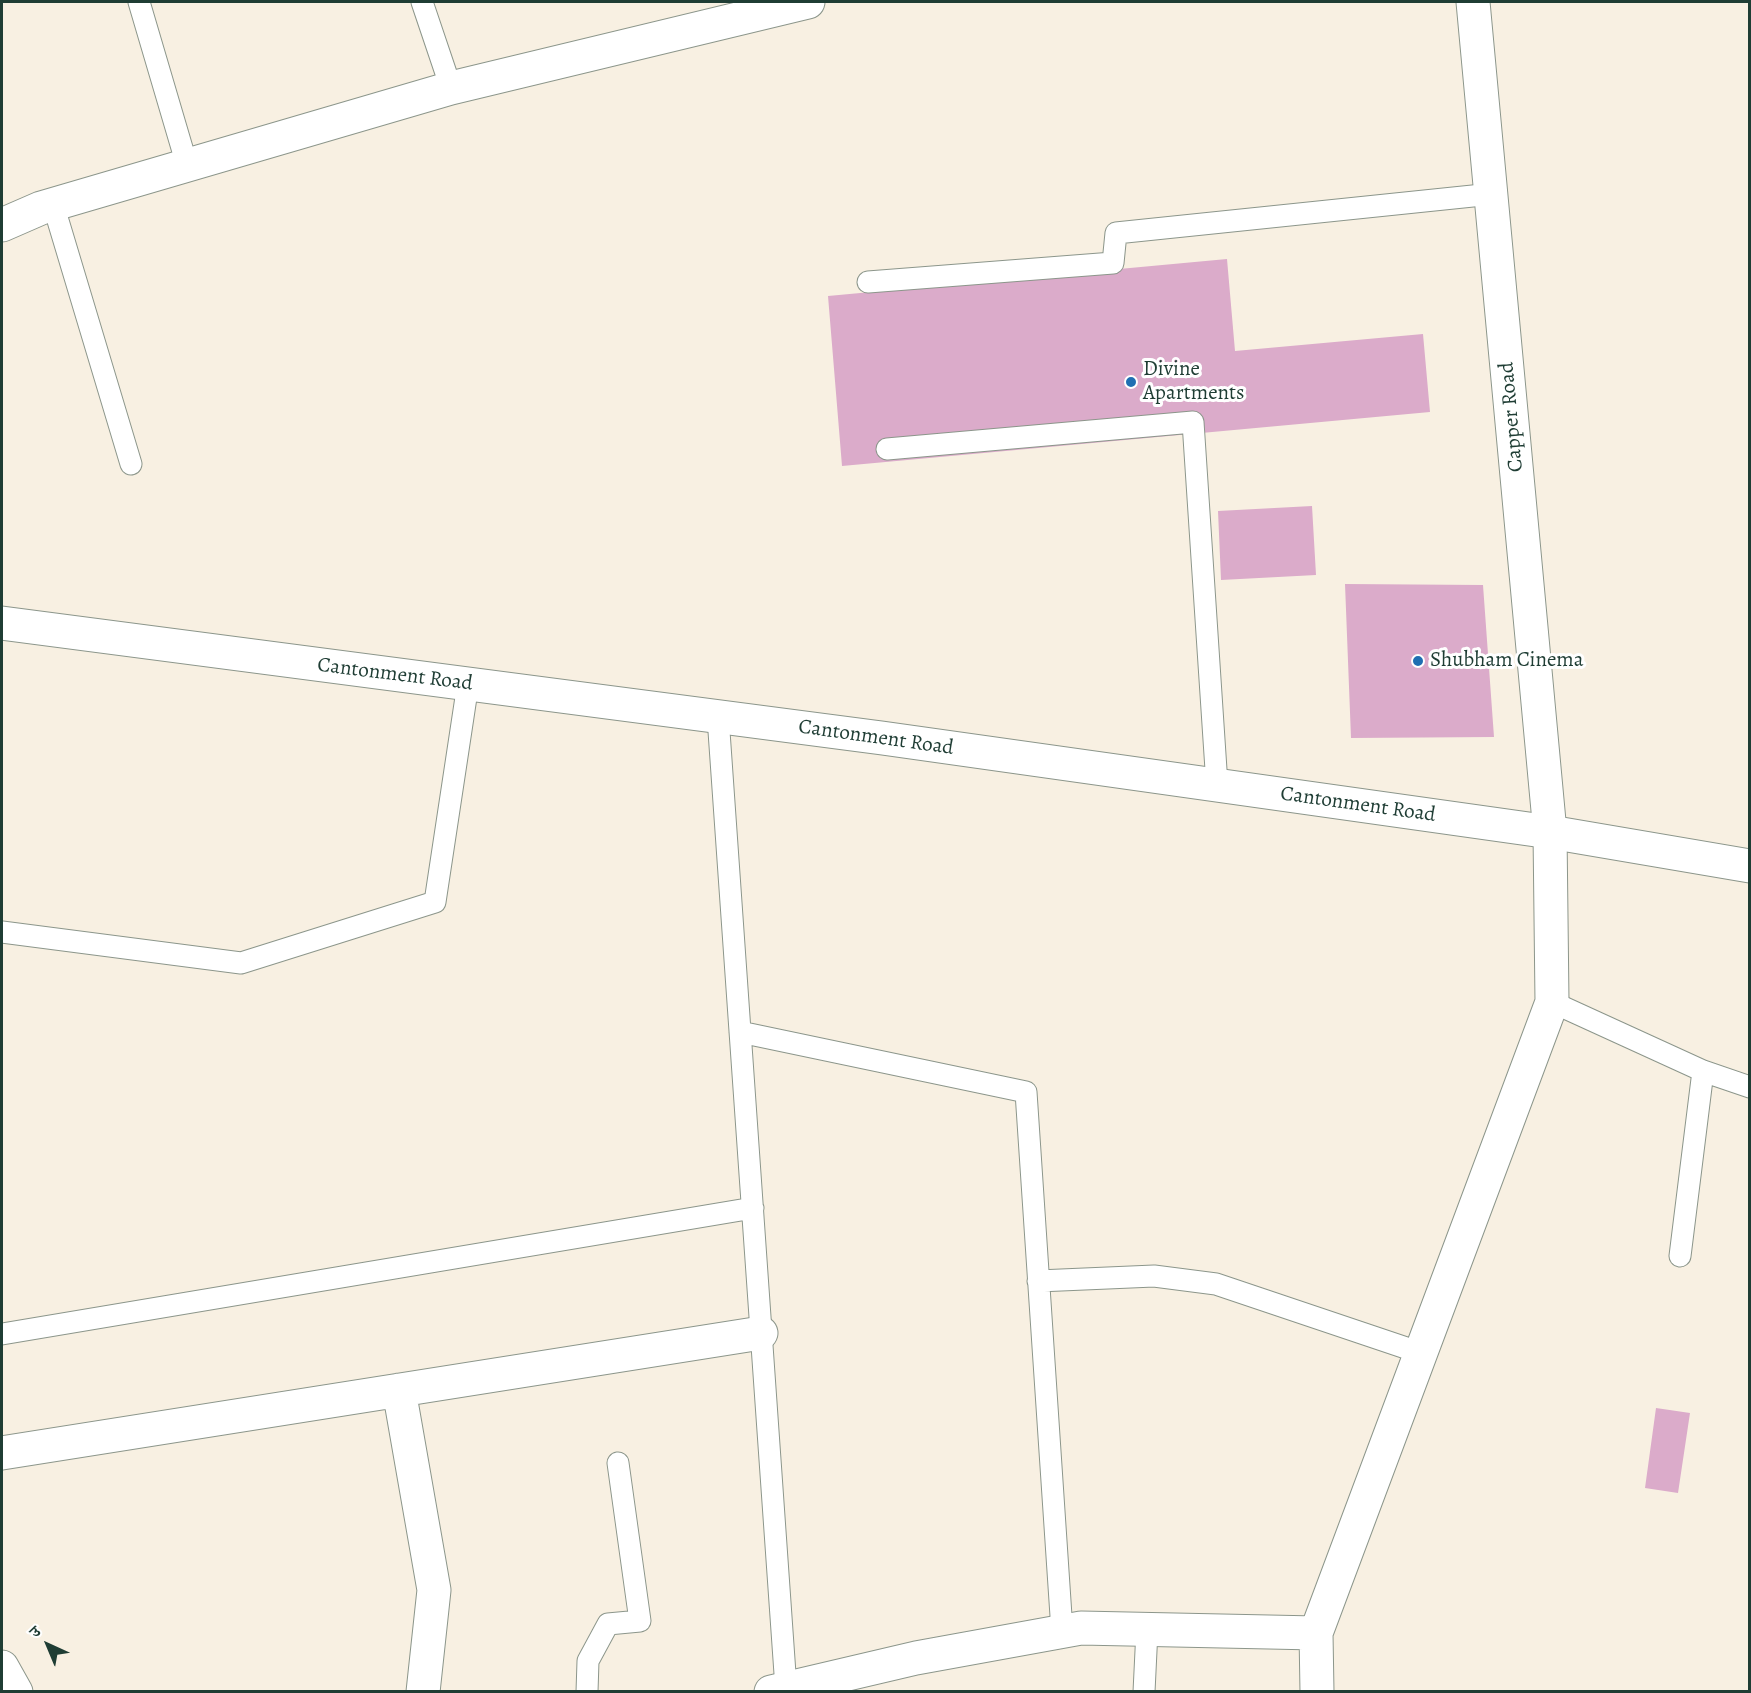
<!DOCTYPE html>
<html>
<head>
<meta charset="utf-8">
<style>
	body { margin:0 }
	#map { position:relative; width:1751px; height:1693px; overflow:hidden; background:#f8f0e2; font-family:Alegreya,"Noto Serif Devanagari",serif }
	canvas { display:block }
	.frame { position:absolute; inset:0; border:3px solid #1f3d34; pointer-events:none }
	.north { position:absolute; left:18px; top:1615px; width:60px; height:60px; -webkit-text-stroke:4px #fff; paint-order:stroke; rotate:316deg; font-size:16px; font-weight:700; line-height:24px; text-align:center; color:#1f3d34 }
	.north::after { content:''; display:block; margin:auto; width:21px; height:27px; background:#1f3d34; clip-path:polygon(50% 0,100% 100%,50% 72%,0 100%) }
</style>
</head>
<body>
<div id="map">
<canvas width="1751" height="1693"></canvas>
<div class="frame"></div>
<div class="north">उ</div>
</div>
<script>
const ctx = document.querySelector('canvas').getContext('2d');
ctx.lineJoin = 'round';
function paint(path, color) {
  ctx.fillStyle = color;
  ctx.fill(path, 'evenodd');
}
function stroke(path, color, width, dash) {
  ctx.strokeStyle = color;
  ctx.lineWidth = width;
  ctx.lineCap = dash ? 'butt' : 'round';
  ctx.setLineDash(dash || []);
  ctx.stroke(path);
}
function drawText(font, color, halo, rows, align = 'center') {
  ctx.font = font + ' Alegreya,serif';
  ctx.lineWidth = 6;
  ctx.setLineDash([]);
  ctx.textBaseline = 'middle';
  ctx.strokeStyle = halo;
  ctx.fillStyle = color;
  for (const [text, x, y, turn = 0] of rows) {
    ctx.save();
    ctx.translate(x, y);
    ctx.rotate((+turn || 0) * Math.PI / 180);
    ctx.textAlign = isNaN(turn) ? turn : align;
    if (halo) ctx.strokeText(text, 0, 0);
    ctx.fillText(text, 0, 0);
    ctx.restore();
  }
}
paint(new Path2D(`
	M1227 259 1235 351 1423 334 1430 412 842 466 828 296Z
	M1312 506 1316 575 1221 580 1218 511Z
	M1345 584 1483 585 1494 737 1351 738Z
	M1656 1408 1690 1413 1678 1493 1645 1488Z`), '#dbabca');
const service = new Path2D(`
	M139 2 187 165
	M422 2 451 88
	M53 204 131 464
	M868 282 1113 263 1116 233 1492 194
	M887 449 1193 422 1217 785
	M718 717 786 1688
	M2 932 241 963 435 902 468 684
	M1552 1002 1703 1071 1750 1087
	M740 1032 1026 1092 1062 1631
	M1680 1256 1703 1071
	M1038 1281 1154 1276 1216 1284 1421 1353
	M2 1334 753 1208
	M587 1692 588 1661 608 1624 640 1621 618 1463
	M1144 1692 1147 1630`);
const minor = new Path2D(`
	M399 1390 434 1590 423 1692
	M2 1453 761 1333
	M771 1692 916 1658 1081 1628 1316 1633
	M1317 1692 1316 1633 1552 1002 1550 832 1473 2`);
const tertiary = new Path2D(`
	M2 225 41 208 451 88 808 2
	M2 623 882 738 1550 832 1750 866
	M2 1667 16 1692`);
stroke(service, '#8c968b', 23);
stroke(minor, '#8c968b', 35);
stroke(tertiary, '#8c968b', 35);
stroke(service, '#fff', 21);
stroke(minor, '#fff', 33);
stroke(tertiary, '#fff', 33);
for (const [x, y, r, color] of [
	[1131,382,6,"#1f6fb2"],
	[1418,661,6,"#1f6fb2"]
]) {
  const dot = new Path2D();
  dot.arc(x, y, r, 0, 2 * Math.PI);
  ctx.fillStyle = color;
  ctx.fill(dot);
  stroke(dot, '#fff', 2);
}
drawText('21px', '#1f3d34', '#fff', [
	["Divine",1143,370],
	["Apartments",1143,394],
	["Shubham Cinema",1430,661]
], 'left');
drawText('21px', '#1f3d34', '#fff', [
	["Capper Road",1512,417,-95],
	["Cantonment Road",395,675,7],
	["Cantonment Road",876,738,8],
	["Cantonment Road",1358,805,8]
]);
</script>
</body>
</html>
